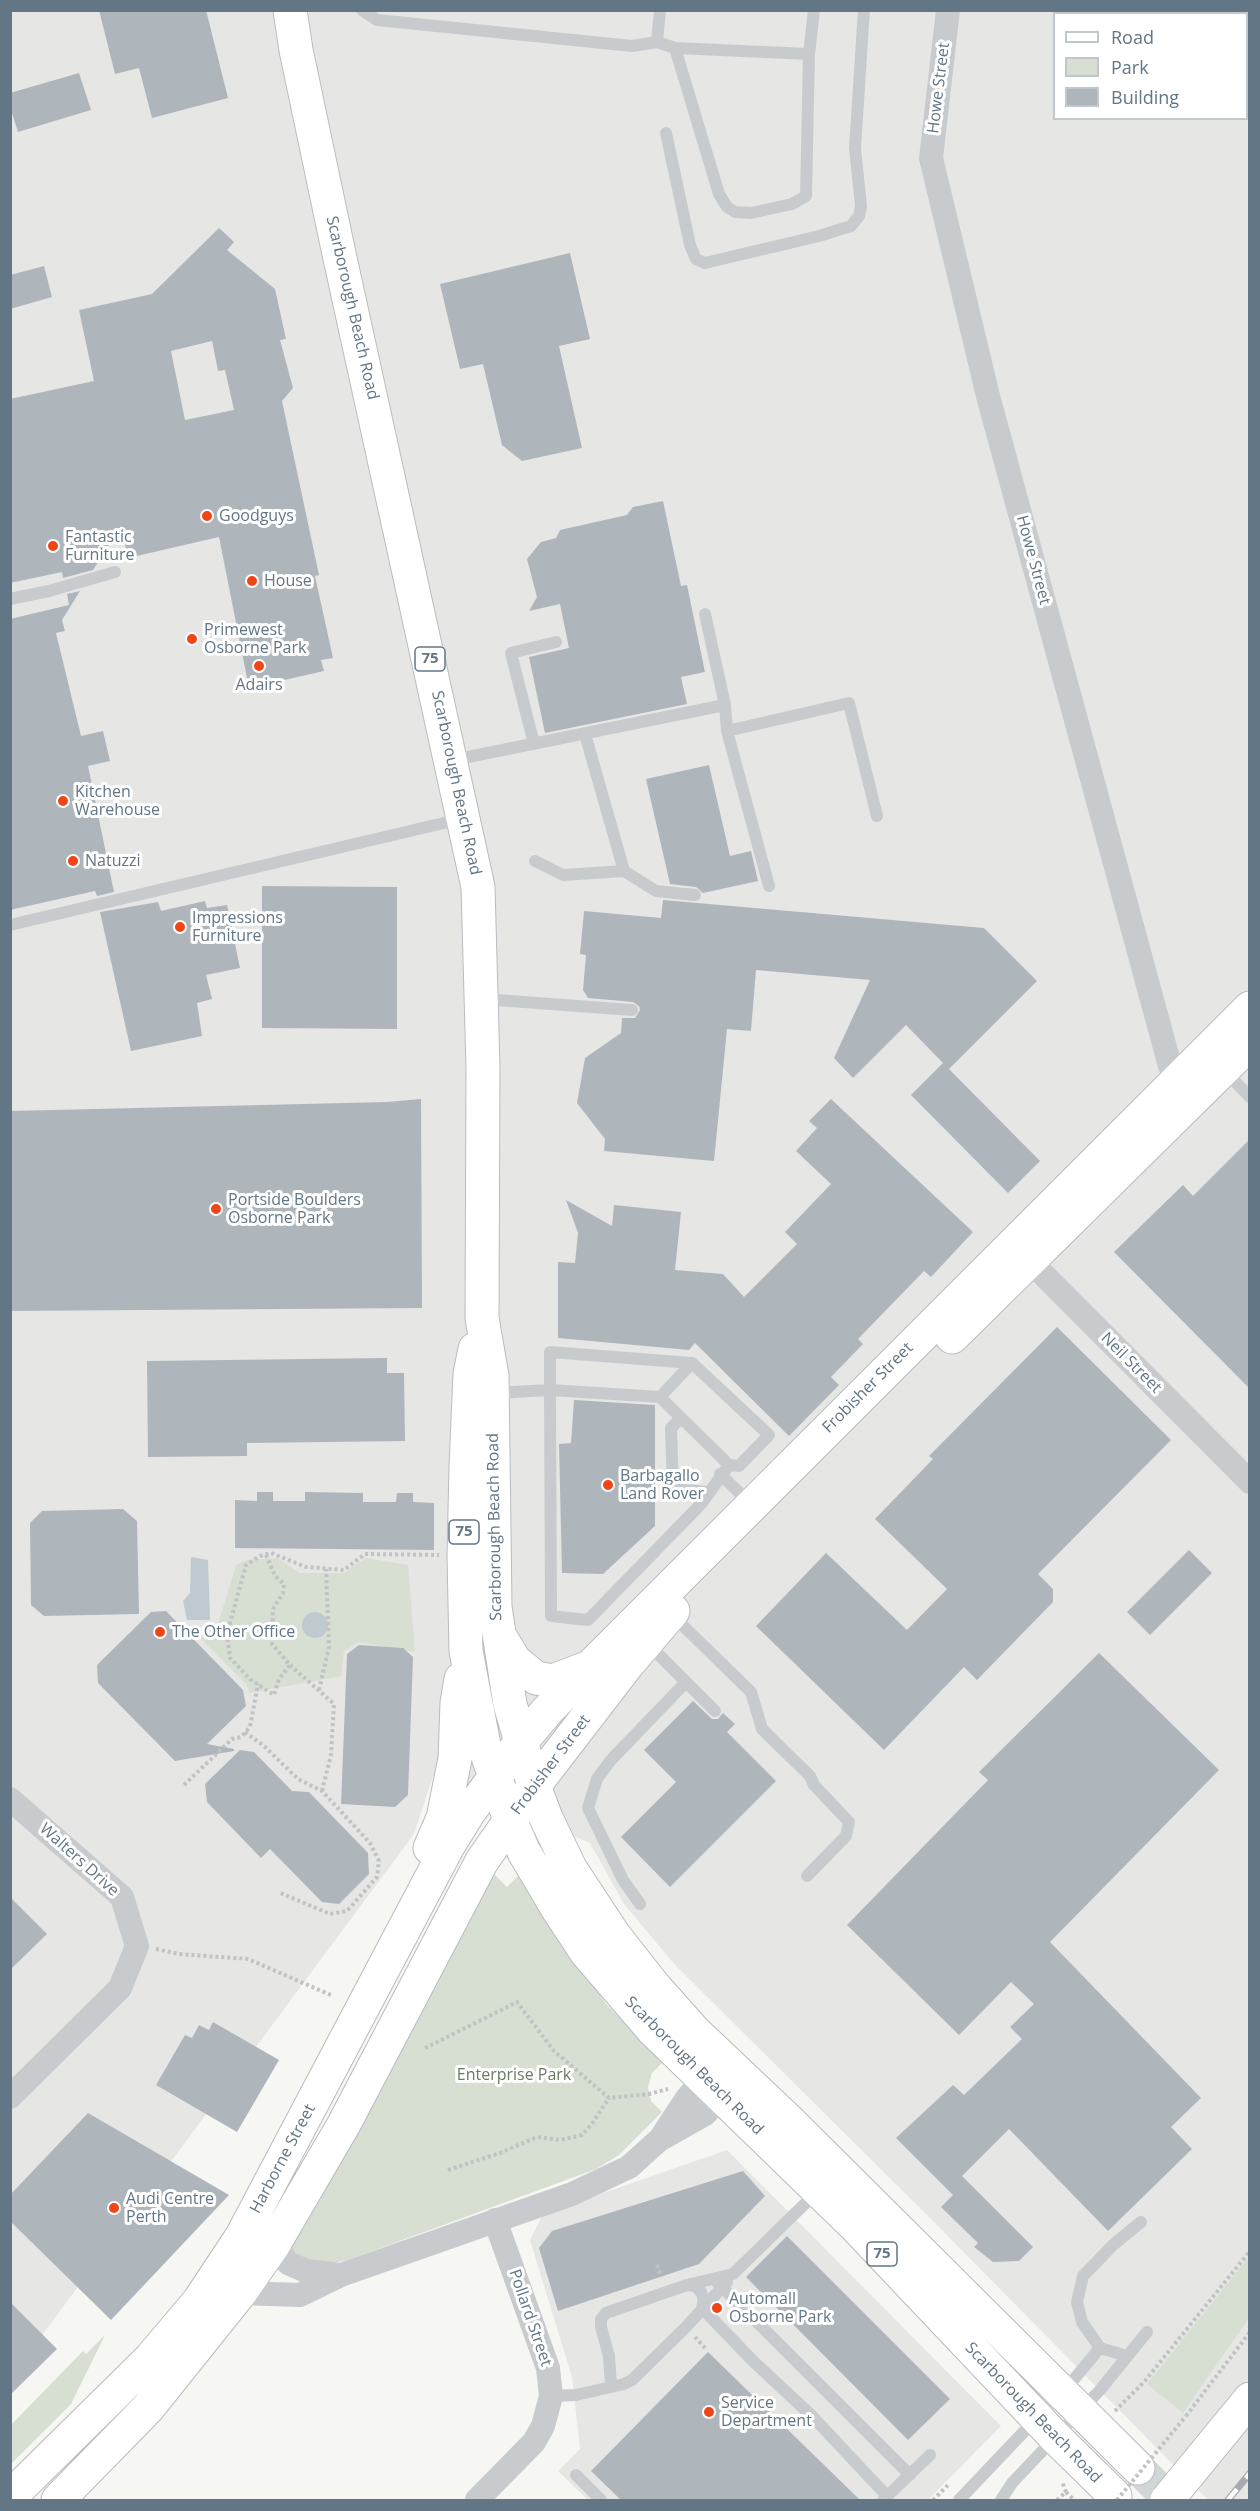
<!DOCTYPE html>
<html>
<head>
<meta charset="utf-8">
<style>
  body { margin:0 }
  #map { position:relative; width:1260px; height:2511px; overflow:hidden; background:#f6f6f2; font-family:"Open Sans",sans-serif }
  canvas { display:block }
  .frame { position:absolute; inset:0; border:12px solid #627685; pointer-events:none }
  .legend { position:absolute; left:1053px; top:12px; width:195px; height:108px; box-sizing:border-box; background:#fff; border:2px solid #c0c8ce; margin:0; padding:8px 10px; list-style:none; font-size:18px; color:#627685 }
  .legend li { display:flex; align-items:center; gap:12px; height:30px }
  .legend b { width:30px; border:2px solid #c0c8ce }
</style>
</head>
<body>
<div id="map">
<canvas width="1260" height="2511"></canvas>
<div class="frame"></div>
<ul class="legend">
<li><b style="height:8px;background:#fff"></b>Road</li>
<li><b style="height:16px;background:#d7ded2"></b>Park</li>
<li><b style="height:16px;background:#aeb6bb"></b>Building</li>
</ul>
</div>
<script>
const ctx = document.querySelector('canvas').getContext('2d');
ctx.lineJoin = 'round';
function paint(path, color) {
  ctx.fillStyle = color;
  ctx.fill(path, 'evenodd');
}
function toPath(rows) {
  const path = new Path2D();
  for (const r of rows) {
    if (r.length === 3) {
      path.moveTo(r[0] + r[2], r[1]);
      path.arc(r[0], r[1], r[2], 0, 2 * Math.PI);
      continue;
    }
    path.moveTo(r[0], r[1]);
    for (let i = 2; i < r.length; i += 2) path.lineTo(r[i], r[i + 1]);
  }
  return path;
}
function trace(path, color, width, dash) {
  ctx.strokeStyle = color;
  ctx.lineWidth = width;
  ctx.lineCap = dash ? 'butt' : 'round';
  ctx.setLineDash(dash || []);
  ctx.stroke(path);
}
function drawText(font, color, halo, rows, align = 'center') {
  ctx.font = font + ' "Open Sans",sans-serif';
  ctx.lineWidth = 6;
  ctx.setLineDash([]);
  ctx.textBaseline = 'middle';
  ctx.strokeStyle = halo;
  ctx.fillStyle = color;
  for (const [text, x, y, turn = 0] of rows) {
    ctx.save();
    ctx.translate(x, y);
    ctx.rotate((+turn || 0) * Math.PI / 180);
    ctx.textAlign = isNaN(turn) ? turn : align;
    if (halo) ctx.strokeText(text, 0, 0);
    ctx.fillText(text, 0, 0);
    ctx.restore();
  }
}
const built = toPath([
  [11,11,1249,11,1249,2500,1208,2500,930,2218,675,1965,624,1904,590,1843,433,1776,414,1834,11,2377],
  [1054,14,1246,14,1246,118,1054,118],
  [727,2150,1001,2426,928,2500,588,2500,558,2471,580,2449,572,2377,530,2240,543,2214]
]);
const green = toPath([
  [277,1558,300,1573,344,1573,366,1558,408,1565,415,1652,359,1642,344,1651,341,1676,250,1693,246,1684,195,1633,208,1634,219,1621,236,1565,247,1560],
  [493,1873,507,1887,518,1876,606,2004,663,2062,652,2073,648,2087,651,2101,662,2112,619,2155,596,2169,348,2260,328,2264,311,2264,291,2251,292,2240],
  [1249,2257,1249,2318,1183,2413,1147,2384],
  [105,2335,71,2404,11,2464,11,2425,83,2351,86,2354]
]);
const water = toPath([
  [191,1557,208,1560,210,1620,187,1620,183,1601,190,1593],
  [315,1625,13]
]);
const building = toPath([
  [99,10,206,10,228,98,152,118,139,68,115,74],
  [79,73,91,110,18,132,10,107,10,93],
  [219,228,234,242,227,250,275,289,286,339,280,340,293,388,282,401,319,575,315,576,333,658,321,660,324,671,249,688,219,537,128,558,121,526,93,570,63,578,62,572,10,583,10,399,94,381,79,310,152,294],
  [212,341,218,371,225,370,234,410,185,420,171,351],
  [570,253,590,339,559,346,582,448,522,461,502,445,483,364,460,369,440,284],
  [44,266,52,297,10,309,10,275],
  [663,501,681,586,687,585,705,672,681,677,687,704,545,733,529,657,569,648,560,604,529,611,537,597,527,559,541,542,556,538,560,530,627,515,633,507],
  [80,591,62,620,65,631,56,633,81,736,103,731,110,761,88,766,114,892,97,896,95,891,10,910,10,619,69,605,67,594],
  [709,765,730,856,751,851,758,881,703,893,696,887,670,884,646,779],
  [262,886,397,887,397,1029,262,1028],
  [663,900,984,928,1037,981,949,1069,1040,1161,1008,1193,911,1095,943,1063,906,1025,853,1078,834,1058,870,980,756,970,751,1031,727,1029,714,1161,604,1151,605,1139,577,1103,585,1058,621,1033,622,1018,635,1018,640,1010,639,1006,633,1002,588,998,583,990,586,955,580,954,584,911,661,918],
  [205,901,207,908,227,905,240,968,206,975,212,999,197,1003,202,1036,131,1051,100,912,158,902,161,911],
  [421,1099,422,1308,10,1311,10,1111,387,1102],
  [831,1099,973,1232,931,1277,924,1271,858,1339,863,1344,831,1377,839,1385,789,1436,695,1343,689,1350,558,1338,558,1262,575,1263,578,1233,566,1200,612,1226,614,1205,681,1212,675,1270,723,1274,744,1297,797,1244,785,1232,831,1184,796,1151,817,1128,809,1121],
  [1250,1139,1250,1389,1114,1252,1183,1185,1193,1196],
  [1057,1327,1171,1440,1038,1574,1053,1589,1053,1602,977,1680,964,1667,884,1750,756,1626,826,1553,907,1630,947,1589,875,1519,933,1459,929,1456],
  [387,1358,387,1373,404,1373,405,1441,247,1443,247,1456,148,1457,147,1361],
  [574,1400,655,1405,655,1526,603,1574,562,1573,559,1444,571,1443],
  [257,1492,273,1492,273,1501,305,1501,305,1492,363,1493,363,1502,396,1502,397,1493,413,1493,413,1502,434,1503,434,1550,235,1548,235,1500,257,1501],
  [123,1509,137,1521,139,1614,44,1616,31,1605,30,1523,42,1511],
  [1189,1550,1212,1573,1150,1635,1127,1612],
  [166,1611,243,1690,246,1706,207,1744,234,1749,234,1751,175,1761,98,1683,97,1665,151,1612],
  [359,1645,403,1648,413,1657,408,1795,395,1807,341,1804,347,1654],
  [1099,1653,1219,1770,1050,1942,1201,2098,1171,2127,1192,2149,1108,2231,1009,2129,962,2176,1033,2247,1019,2261,993,2262,974,2247,978,2243,941,2207,953,2195,896,2138,953,2085,964,2095,1022,2039,1010,2027,1034,2004,1011,1982,959,2035,847,1925,988,1780,979,1772],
  [693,1701,712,1719,718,1719,723,1713,735,1724,727,1732,776,1781,670,1887,621,1837,676,1782,644,1750],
  [240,1750,254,1752,292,1791,309,1792,368,1853,369,1874,339,1904,322,1902,270,1849,261,1858,207,1802,205,1784],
  [10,1897,47,1934,10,1970],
  [213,2022,279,2060,237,2132,156,2085,185,2035,192,2038,199,2025,209,2030],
  [88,2113,229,2195,111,2320,10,2221,10,2195],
  [743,2171,765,2196,699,2264,558,2311,539,2248,552,2231],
  [787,2236,950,2399,908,2440,746,2277],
  [10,2302,57,2349,10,2395],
  [708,2352,860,2500,621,2500,591,2471]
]);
const primaryTunnel = toPath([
  [1138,2468,1170,2500]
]);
const path = toPath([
  [266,1555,275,1576,284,1584,283,1593,273,1609,272,1644,290,1665,279,1679,274,1695,251,1680,230,1658,227,1634,246,1565,260,1556,271,1553,306,1567,344,1570,365,1554,439,1555],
  [290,1665,334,1704,331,1755,322,1791],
  [319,1690,329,1647,326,1569],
  [245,1732,264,1746,298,1779,322,1791,370,1843,379,1861,377,1877,347,1911,330,1914,278,1892],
  [184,1785,232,1739,241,1737,250,1727,258,1684],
  [156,1949,179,1954,248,1959,333,1996],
  [425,2048,517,2002,554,2051,609,2098,649,2094,668,2089],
  [448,2170,500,2153,537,2137,560,2140,582,2135,591,2125,609,2098],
  [657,2265,661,2277],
  [695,2337,705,2348],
  [1115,2411,1144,2382,1250,2251],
  [1186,2416,1250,2332],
  [1066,2492,1074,2500],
  [933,2500,949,2484],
  [1057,2500,1066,2492,1062,2481]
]);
const lane = toPath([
  [362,10,377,20,632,46,657,42,675,48,809,54,806,196,792,204,751,213,735,212,727,207,719,194,675,48],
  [657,42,660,10],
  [809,54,814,10],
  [666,133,690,245,696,259,705,263,819,236,851,226,859,216,861,206,855,148,864,10],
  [10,599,49,591,115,572],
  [705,614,725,705,727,731],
  [534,744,511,653,556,642],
  [453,760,725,705],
  [535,861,563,875,624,871,585,734],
  [624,871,656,891,695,895],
  [769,886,727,731,849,703,877,816],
  [10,925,461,819],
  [483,999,632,1010],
  [1224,1070,1250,1097],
  [550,1390,660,1397,729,1465,702,1503,588,1620,551,1616,550,1390],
  [495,1393,550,1390,550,1352,692,1363,769,1435,739,1466,729,1465],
  [660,1397,692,1363],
  [681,1418,671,1428,673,1489,708,1492],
  [720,1474,751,1504],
  [672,1615,751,1692,762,1729,810,1776,814,1785,849,1822,846,1836,807,1876],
  [686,1682,715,1711],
  [640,1904,623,1880,588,1808,597,1779,610,1761,686,1682,647,1643],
  [714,2279,910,2475],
  [688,2285,695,2286,701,2292,704,2299,702,2308,753,2361,812,2416,887,2496],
  [1127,2356,1100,2348,1082,2322,1077,2302,1083,2276,1113,2245,1141,2222],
  [611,2386,609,2356,601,2327,601,2319,606,2313,687,2285,733,2274,818,2191],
  [551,2396,576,2395,624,2384,632,2380,686,2327,727,2282],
  [576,2475,601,2500],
  [883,2500,930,2455],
  [959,2500,1075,2378,1100,2348],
  [1001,2500,1012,2483,1100,2390,1147,2332]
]);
const street = toPath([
  [948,10,931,158,988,396,1170,1066,1191,1090],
  [1018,1249,1250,1482],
  [10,1799,122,1897,137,1946,120,1988,10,2097],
  [662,2136,687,2098,714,2068],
  [274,2244,288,2263,306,2271,341,2275],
  [240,2293,300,2295,341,2275,572,2194,629,2167,659,2140,705,2114,731,2086],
  [477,2500,534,2442,543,2426,551,2396,548,2368,495,2220]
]);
const primary = toPath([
  [290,10,296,50,338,249,478,887,483,1067,482,1318,492,1376,495,1607,510,1704,534,1786,546,1818,570,1868,614,1935,654,1986,694,2031,788,2120,1138,2468],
  [952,1337,1250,1043],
  [475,1349,470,1374,466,1467,464,1556,466,1651,484,1745,510,1820,524,1852,559,1911,586,1952,653,2030,855,2226,1055,2437,1115,2496],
  [501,1638,515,1661,536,1678,553,1681,587,1668],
  [430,1848,443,1818,455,1759,457,1703,461,1679],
  [10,2497,150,2359,199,2301,242,2236,448,1846,469,1812,520,1743,547,1711,589,1668,1250,1008],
  [58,2500,148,2408,240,2293,274,2244,344,2124,482,1861,534,1786,627,1665,673,1611]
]);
const highway = toPath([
  [1213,2444,1250,2399]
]);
const rail = toPath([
  [1228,2500,1250,2473]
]);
const pathBridge = toPath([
  [1117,2500,1186,2416]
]);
const highwayBridge = toPath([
  [1167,2500,1213,2444]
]);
const markers = [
  [207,516,6,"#f14517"],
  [53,546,6,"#f14517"],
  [252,581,6,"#f14517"],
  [192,639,6,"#f14517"],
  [259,666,6,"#f14517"],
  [63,801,6,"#f14517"],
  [73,861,6,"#f14517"],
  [180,927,6,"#f14517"],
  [216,1209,6,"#f14517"],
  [608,1485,6,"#f14517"],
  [160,1632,6,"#f14517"],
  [114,2208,6,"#f14517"],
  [717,2308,6,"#f14517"],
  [709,2412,6,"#f14517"]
];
const shields = [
  [430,659,30],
  [464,1532,30],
  [882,2254,30]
];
const shieldNames = [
  ["75",430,659],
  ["75",464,1532],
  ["75",882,2254]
];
const streetNames = [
  ["Howe Street",939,88,-83],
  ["Scarborough Beach Road",352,308,77],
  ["Howe Street",1033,560,75],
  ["Scarborough Beach Road",456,783,78],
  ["Neil Street",1131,1363,45],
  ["Frobisher Street",868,1388,-45],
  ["Scarborough Beach Road",495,1527,-91],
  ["Frobisher Street",551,1765,-53],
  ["Walters Drive",79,1860,42],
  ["Scarborough Beach Road",694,2066,45],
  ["Harborne Street",283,2159,-62],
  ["Pollard Street",530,2318,71],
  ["Scarborough Beach Road",1033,2413,46]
];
const poiNames = [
  ["Goodguys",219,516],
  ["Fantastic",65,537],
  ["Furniture",65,555],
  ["House",264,581],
  ["Primewest",204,630],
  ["Osborne Park",204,648],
  ["Adairs",259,685,"center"],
  ["Kitchen",75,792],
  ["Warehouse",75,810],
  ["Natuzzi",85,861],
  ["Impressions",192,918],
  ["Furniture",192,936],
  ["Portside Boulders",228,1200],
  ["Osborne Park",228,1218],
  ["Barbagallo",620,1476],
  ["Land Rover",620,1494],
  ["The Other Office",172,1632],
  ["Audi Centre",126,2199],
  ["Perth",126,2217],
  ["Automall",729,2299],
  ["Osborne Park",729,2317],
  ["Service",721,2403],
  ["Department",721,2421]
];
const parkNames = [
  ["Enterprise Park",514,2075]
];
paint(built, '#e6e7e5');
paint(green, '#d7ded2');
paint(water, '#becacf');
paint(building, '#aeb6bb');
trace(primaryTunnel, '#d1d6d7', 33, [33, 16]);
trace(primary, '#b8bcc0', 35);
trace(highway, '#b7bbbe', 35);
trace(path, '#c0c2c4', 4, [3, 3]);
trace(lane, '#c8cbce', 12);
trace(street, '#c8cbce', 24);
trace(primary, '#fff', 33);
trace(highway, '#fff', 33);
trace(rail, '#a5abb1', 7);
trace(rail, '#fff', 4.5, [14]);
trace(highwayBridge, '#b7bbbe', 35, []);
trace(pathBridge, '#c0c2c4', 4, [3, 3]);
trace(highwayBridge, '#fff', 33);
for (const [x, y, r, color] of markers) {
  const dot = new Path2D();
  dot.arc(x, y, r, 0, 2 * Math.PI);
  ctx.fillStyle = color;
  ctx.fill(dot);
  trace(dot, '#fff', 2);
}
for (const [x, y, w] of shields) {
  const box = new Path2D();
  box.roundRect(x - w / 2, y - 12, w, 24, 4.5);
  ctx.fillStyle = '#fff';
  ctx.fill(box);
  trace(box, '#627685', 1.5);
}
drawText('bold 15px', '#627685', null, shieldNames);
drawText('16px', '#627685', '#fff', streetNames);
drawText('16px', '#627685', '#fff', poiNames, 'left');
drawText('16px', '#677c62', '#fff', parkNames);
</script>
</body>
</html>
